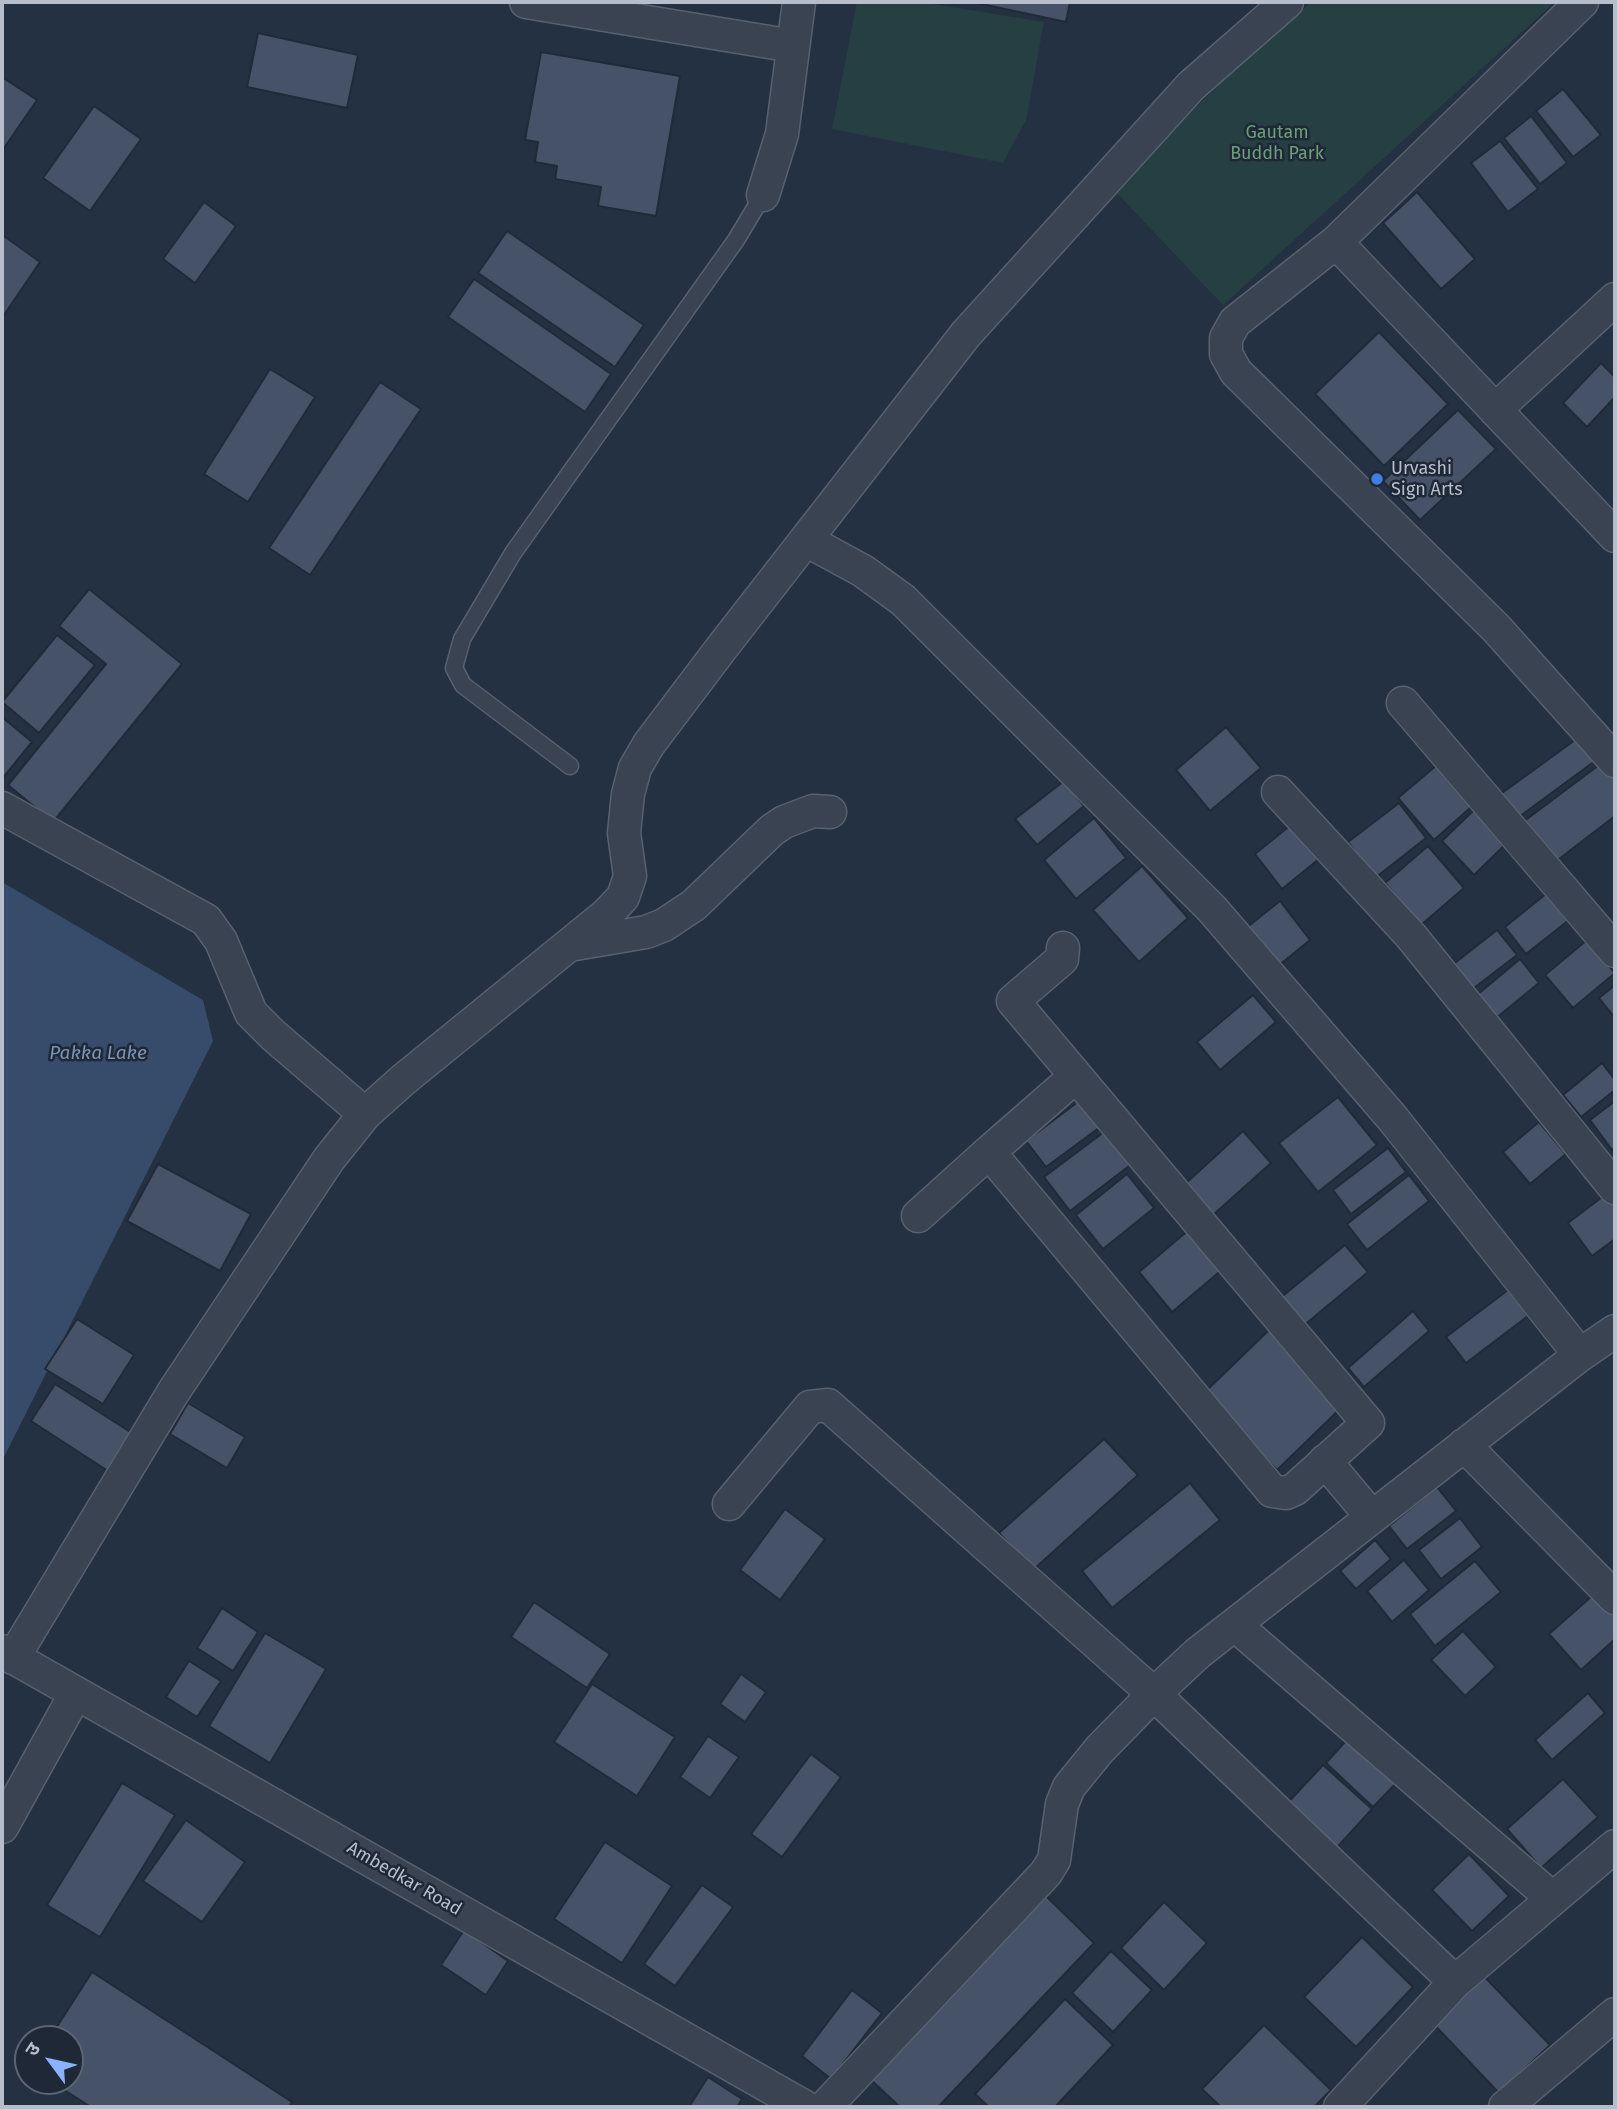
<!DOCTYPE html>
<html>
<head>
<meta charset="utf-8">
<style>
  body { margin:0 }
  #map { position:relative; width:1617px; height:2109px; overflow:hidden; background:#243142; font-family:"Fira Sans","Noto Sans Devanagari",sans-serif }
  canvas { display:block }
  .frame { position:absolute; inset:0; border:4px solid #b6becc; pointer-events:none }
  .north { position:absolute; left:14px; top:2025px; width:70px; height:70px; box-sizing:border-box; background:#1e2837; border:2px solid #5b6473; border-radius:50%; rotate:303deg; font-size:19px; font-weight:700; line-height:28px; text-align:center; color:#b6becc }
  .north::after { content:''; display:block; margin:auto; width:24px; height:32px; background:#89b3fe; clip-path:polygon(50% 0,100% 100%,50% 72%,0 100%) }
</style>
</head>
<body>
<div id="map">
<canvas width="1617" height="2109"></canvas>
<div class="frame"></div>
<div class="north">उ</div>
</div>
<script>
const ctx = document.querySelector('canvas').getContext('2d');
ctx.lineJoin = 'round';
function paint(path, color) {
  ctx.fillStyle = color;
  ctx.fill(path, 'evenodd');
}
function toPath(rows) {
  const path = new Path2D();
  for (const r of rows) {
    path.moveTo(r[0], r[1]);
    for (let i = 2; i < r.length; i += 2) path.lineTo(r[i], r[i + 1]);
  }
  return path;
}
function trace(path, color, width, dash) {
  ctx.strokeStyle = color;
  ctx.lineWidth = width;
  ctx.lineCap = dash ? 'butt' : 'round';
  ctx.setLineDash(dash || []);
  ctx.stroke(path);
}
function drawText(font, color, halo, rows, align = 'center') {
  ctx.font = font + ' "Fira Sans",sans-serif';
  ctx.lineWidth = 5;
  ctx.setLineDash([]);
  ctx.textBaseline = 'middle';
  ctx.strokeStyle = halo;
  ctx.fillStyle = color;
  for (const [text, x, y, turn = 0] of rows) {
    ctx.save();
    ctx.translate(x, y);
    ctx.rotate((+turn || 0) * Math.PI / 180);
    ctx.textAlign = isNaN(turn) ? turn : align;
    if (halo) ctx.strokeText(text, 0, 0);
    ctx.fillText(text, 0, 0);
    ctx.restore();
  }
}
const green = toPath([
  [857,2,920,2,1044,22,1026,120,1003,163,832,129],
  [1311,2,1555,2,1223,305,1111,187,1234,71]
]);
const water = toPath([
  [2,882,203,1000,213,1041,2,1461]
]);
const building = toPath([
  [972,2,1070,2,1066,22,972,2],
  [258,33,358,55,347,108,247,87,258,33],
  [541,52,680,76,656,216,598,206,601,187,555,179,557,166,535,162,538,142,525,140,541,52],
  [2,77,37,100,2,151,2,77],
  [1563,89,1601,135,1573,157,1536,111,1563,89],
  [94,106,141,139,90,211,43,178,94,106],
  [1531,116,1567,163,1540,184,1504,138,1531,116],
  [1500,141,1538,189,1508,212,1471,163,1500,141],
  [1417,192,1475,259,1441,289,1383,223,1417,192],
  [204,202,236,226,195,283,163,259,204,202],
  [507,231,644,325,615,367,478,273,507,231],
  [4,236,40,262,2,318,2,239,4,236],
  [474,279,611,374,585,412,448,317,474,279],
  [1379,332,1448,404,1384,466,1315,394,1379,332],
  [1601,363,1615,377,1615,397,1587,427,1563,403,1601,363],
  [270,369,315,397,248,502,204,474,270,369],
  [380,382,421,409,310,575,269,548,380,382],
  [1458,410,1496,449,1420,520,1383,481,1458,410],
  [89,589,182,664,53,822,8,785,106,664,59,626,89,589],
  [57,635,95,665,39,733,2,702,57,635],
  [2,717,32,742,2,779,2,717],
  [1226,727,1261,768,1210,811,1176,770,1226,727],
  [1582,735,1599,758,1508,825,1491,801,1582,735],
  [1444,759,1479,800,1434,840,1398,798,1444,759],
  [1607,759,1615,771,1615,816,1546,869,1515,828,1607,759],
  [1064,781,1084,806,1037,845,1015,819,1064,781],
  [1399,803,1426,838,1375,878,1348,842,1399,803],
  [1479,805,1512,838,1474,875,1442,841,1479,805],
  [1094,818,1126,858,1076,899,1044,860,1094,818],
  [1292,824,1319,859,1282,889,1255,854,1292,824],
  [1428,846,1464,888,1421,925,1385,883,1428,846],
  [1142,866,1188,918,1139,962,1093,910,1142,866],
  [1547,893,1569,920,1526,954,1505,927,1547,893],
  [1280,901,1310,940,1272,971,1241,932,1280,901],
  [1497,930,1517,955,1470,991,1451,966,1497,930],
  [1587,940,1615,973,1573,1008,1545,975,1587,940],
  [1520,959,1539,983,1490,1023,1471,1000,1520,959],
  [1615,985,1615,1018,1599,998,1615,985],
  [1253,995,1276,1022,1220,1070,1197,1042,1253,995],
  [1602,1063,1615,1080,1615,1090,1581,1117,1563,1095,1602,1063],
  [1087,1095,1107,1122,1046,1167,1026,1141,1087,1095],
  [1338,1097,1377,1145,1318,1192,1279,1143,1338,1097],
  [1615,1101,1615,1147,1612,1150,1590,1120,1615,1101],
  [1539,1122,1566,1154,1530,1184,1503,1152,1539,1122],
  [1108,1129,1133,1163,1070,1211,1044,1177,1108,1129],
  [1243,1131,1271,1163,1213,1215,1185,1184,1243,1131],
  [1388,1148,1406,1172,1351,1214,1333,1190,1388,1148],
  [158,1164,251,1214,220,1271,127,1221,158,1164],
  [1127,1174,1154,1208,1103,1249,1076,1215,1127,1174],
  [1409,1175,1429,1201,1367,1250,1347,1224,1409,1175],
  [1614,1188,1615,1239,1592,1256,1568,1223,1614,1188],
  [1197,1223,1230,1263,1172,1312,1139,1272,1197,1223],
  [1345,1245,1368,1272,1302,1327,1279,1299,1345,1245],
  [1508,1290,1528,1316,1466,1363,1446,1337,1508,1290],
  [1413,1311,1429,1331,1364,1387,1348,1368,1413,1311],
  [77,1319,134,1355,103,1404,45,1369,77,1319],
  [1269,1330,1343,1406,1277,1470,1203,1394,1269,1330],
  [55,1384,132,1433,108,1471,31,1421,55,1384],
  [188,1403,245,1437,227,1468,170,1434,188,1403],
  [1104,1439,1138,1475,1033,1570,999,1533,1104,1439],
  [1190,1483,1220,1520,1112,1608,1082,1571,1190,1483],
  [1437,1487,1456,1511,1407,1549,1389,1526,1437,1487],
  [785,1509,825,1539,780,1600,740,1570,785,1509],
  [1460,1518,1482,1547,1441,1579,1419,1550,1460,1518],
  [1375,1540,1391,1559,1356,1589,1340,1571,1375,1540],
  [1404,1560,1429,1590,1392,1622,1367,1591,1404,1560],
  [1475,1561,1501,1592,1435,1646,1410,1614,1475,1561],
  [1600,1589,1615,1606,1615,1639,1581,1670,1549,1634,1600,1589],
  [534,1602,610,1654,587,1688,511,1637,534,1602],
  [222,1608,258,1632,233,1671,197,1648,222,1608],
  [1463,1631,1496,1667,1465,1696,1431,1660,1463,1631],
  [265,1633,326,1669,270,1763,209,1726,265,1633],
  [189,1661,221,1681,197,1717,166,1697,189,1661],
  [741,1674,766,1692,745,1722,720,1704,741,1674],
  [592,1684,675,1737,637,1796,554,1742,592,1684],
  [1588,1693,1605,1713,1552,1760,1535,1740,1588,1693],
  [1352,1734,1401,1778,1373,1807,1326,1763,1352,1734],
  [708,1736,739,1757,710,1798,680,1777,708,1736],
  [811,1754,841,1777,782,1857,751,1834,811,1754],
  [1323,1765,1372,1809,1331,1854,1282,1809,1323,1765],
  [1563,1779,1598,1817,1541,1868,1507,1829,1563,1779],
  [122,1783,175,1815,100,1937,47,1905,122,1783],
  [186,1820,245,1862,202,1922,143,1881,186,1820],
  [605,1842,672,1886,622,1963,554,1919,605,1842],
  [1469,1854,1509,1896,1472,1931,1432,1890,1469,1854],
  [702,1885,733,1907,675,1986,644,1964,702,1885],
  [1046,1896,1094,1943,938,2107,900,2107,871,2080,1046,1896],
  [1164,1902,1207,1943,1164,1990,1121,1948,1164,1902],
  [464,1930,508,1961,486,1995,441,1965,464,1930],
  [1362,1937,1413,1987,1356,2047,1304,1997,1362,1937],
  [1111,1951,1152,1990,1113,2032,1072,1993,1111,1951],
  [1476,1968,1550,2045,1499,2093,1426,2016,1476,1968],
  [92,1972,292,2102,289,2107,91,2107,50,2081,70,2081,70,2039,49,2039,92,1972],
  [852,1990,882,2013,831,2079,802,2056,852,1990],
  [1065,1999,1113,2045,1055,2107,989,2107,975,2094,1065,1999],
  [1264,2025,1331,2090,1314,2107,1221,2107,1202,2089,1264,2025],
  [708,2077,742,2099,737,2107,689,2107,708,2077]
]);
const lane = toPath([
  [570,766,463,685,454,668,462,639,513,553,736,240,763,195]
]);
const street = toPath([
  [526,2,793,46],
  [1582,2,1336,242,1235,322,1226,338,1226,354,1236,372,1496,628,1615,761],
  [763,195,782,134,799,2],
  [1336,242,1615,536],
  [1495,410,1615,299],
  [806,540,863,571,903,600,1212,909,1394,1120,1580,1355],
  [1403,703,1615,951],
  [1278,792,1411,936,1615,1188],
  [2,808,206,920,221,941,251,1013,273,1035,365,1114],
  [569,945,646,932,664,925,694,905,772,830,784,822,813,811,830,812],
  [1063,948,1062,959,1013,1001,1368,1423,1295,1489,1286,1493,1272,1491,989,1152,1076,1076],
  [918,1216,989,1152],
  [1464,1445,1615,1598],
  [1325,1461,1372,1517],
  [729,1504,810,1407,828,1405,1154,1694,1455,1982],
  [1235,1625,1552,1898],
  [2,1651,805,2107],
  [13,1658,174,1391,329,1159,365,1114,403,1080,607,914,623,897,630,876,624,833,628,794,635,768,649,744,720,650,966,334,1191,86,1287,2],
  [2,1827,76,1693],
  [825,2107,1046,1873,1054,1860,1062,1804,1069,1787,1100,1749,1154,1694,1198,1653,1580,1355,1615,1331],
  [1340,2107,1455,1982,1615,1846],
  [1505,2107,1615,2014]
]);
const markers = [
  [1377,479,7,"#3f7fe0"]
];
const parkNames = [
  ["Gautam",1277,133],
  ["Buddh Park",1277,154]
];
const poiNames = [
  ["Urvashi",1391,469],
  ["Sign Arts",1391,490]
];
const streetNames = [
  ["Ambedkar Road",404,1879,30]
];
const waterNames = [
  ["Pakka Lake",98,1054]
];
paint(green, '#263f43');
paint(water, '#374b6a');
paint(building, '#465267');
trace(building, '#202a39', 2);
trace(lane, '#57616f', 19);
trace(street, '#57616f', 35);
trace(lane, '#394352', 16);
trace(street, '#394352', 32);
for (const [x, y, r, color] of markers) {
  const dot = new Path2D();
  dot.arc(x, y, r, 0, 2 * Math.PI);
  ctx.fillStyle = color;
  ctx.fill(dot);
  trace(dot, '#1e2837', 2.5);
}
drawText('18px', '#6c9e78', '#1e2837', parkNames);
drawText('18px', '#b6becc', '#1e2837', poiNames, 'left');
drawText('18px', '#b6becc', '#1e2837', streetNames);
drawText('italic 19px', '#7c93b5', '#1e2837', waterNames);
</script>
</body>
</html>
